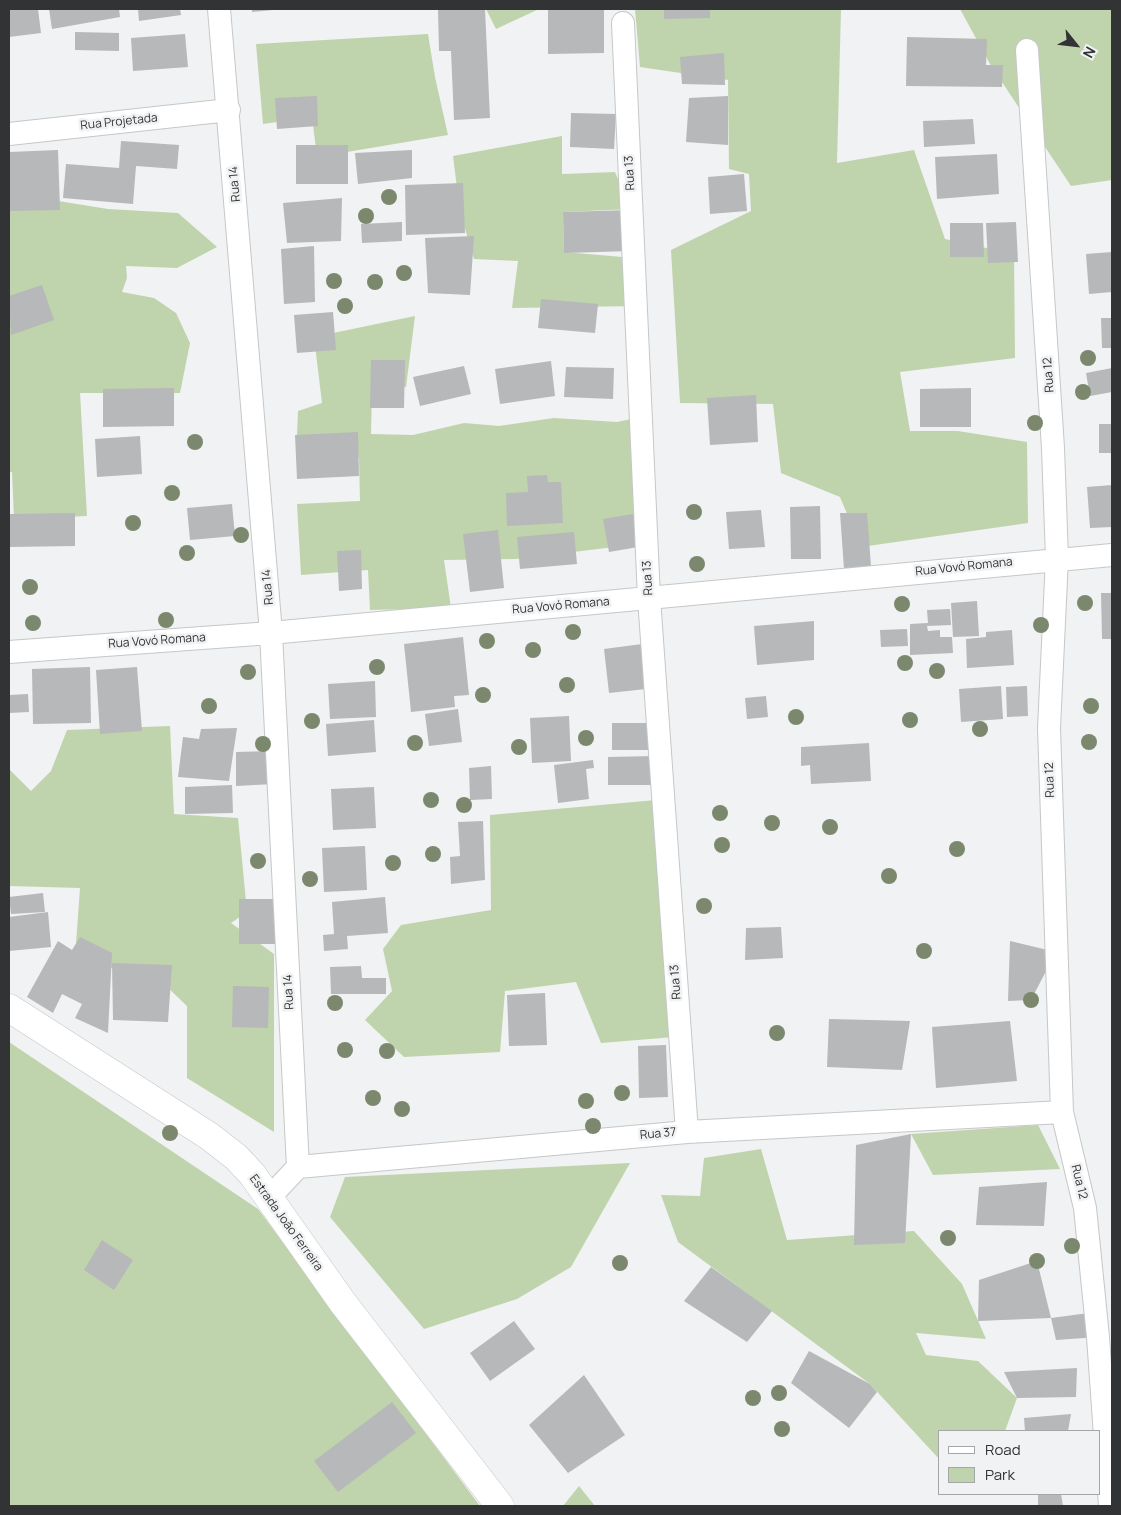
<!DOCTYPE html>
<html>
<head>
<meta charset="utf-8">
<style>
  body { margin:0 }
  #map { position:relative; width:1121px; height:1515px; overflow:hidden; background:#f0f2f3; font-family:Manrope,sans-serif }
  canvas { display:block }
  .frame { position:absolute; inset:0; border:10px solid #323334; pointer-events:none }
  .legend { position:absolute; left:938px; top:1430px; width:162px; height:65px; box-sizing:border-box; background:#f0f2f3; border:1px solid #a4a6a7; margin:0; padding:6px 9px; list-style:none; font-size:15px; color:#323334 }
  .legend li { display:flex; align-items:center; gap:10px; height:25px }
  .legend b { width:25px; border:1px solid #a4a6a7 }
  .north { position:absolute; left:1051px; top:20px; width:50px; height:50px; -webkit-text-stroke:4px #f0f2f3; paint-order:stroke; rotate:119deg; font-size:14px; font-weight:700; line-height:20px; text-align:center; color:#323334 }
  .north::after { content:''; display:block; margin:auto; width:18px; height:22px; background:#323334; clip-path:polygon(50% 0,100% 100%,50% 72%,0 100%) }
</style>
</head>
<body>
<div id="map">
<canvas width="1121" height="1515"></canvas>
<div class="frame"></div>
<ul class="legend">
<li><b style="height:6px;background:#fff"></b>Road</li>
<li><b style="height:14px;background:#bfd4ac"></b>Park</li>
</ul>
<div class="north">N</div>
</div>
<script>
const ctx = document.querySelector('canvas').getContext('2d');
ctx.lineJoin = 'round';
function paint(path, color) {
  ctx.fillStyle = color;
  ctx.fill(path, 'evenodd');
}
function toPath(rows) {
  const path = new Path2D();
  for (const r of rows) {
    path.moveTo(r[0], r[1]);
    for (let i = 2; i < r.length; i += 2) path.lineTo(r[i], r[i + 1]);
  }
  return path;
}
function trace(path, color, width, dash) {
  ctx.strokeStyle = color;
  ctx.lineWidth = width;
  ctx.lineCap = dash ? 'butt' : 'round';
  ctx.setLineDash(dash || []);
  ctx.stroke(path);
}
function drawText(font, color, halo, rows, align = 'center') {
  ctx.font = font + ' Manrope,sans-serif';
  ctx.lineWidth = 5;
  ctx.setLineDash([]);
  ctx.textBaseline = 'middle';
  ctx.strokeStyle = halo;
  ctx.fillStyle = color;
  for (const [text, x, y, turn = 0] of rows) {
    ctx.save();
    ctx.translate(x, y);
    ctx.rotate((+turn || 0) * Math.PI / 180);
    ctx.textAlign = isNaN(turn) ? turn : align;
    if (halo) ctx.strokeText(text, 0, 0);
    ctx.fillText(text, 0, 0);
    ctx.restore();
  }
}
const green = toPath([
  [486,9,539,9,496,29],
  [635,9,841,9,837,163,914,150,945,239,1014,254,1015,358,900,372,910,431,958,431,1027,442,1028,523,861,547,840,497,781,473,773,404,680,403,671,250,751,211,749,174,729,169,728,80,640,67],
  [960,9,1112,9,1112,180,1071,186,990,64],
  [428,34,435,77,448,135,317,157,312,117,263,124,256,44],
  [562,136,562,174,615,172,631,209,563,212,564,252,634,258,636,306,512,308,518,261,474,259,460,212,453,156],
  [27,196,108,209,178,213,217,247,177,268,126,266,127,278,122,292,154,298,176,313,190,343,180,393,80,393,87,516,14,519,12,472,9,472,9,199],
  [415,316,406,387,372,387,371,434,413,435,464,423,499,426,554,418,617,422,641,417,639,544,516,559,444,560,451,608,370,610,368,570,301,575,297,504,360,501,359,457,296,460,298,411,322,403,314,337],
  [170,726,174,814,238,818,247,912,231,923,274,954,274,1132,187,1078,187,1006,162,982,75,958,80,888,9,886,9,769,31,791,51,771,67,730],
  [656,800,674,1037,601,1043,576,982,505,991,500,1052,404,1057,365,1020,392,991,383,949,401,925,491,910,490,815],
  [9,1042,258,1209,480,1506,9,1506],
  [1038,1125,1060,1169,933,1175,911,1134],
  [761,1149,787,1240,914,1231,962,1284,986,1339,916,1333,926,1355,978,1361,1017,1398,1005,1431,940,1431,940,1460,870,1384,678,1242,661,1195,700,1196,704,1158],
  [630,1163,571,1267,517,1299,424,1329,330,1217,345,1177],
  [579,1486,595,1506,563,1506]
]);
const building = toPath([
  [9,9,38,9,41,33,9,37],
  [49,9,119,9,120,17,52,29],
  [138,9,180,9,181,15,139,21],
  [252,9,273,9,273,10,252,12],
  [438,9,485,9,490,118,454,120,451,51,439,51],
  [548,9,604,9,604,53,548,54],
  [664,9,710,9,710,18,664,19],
  [75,32,119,33,119,51,75,50],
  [185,34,188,67,133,71,131,38],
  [907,37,987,39,986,65,1003,65,1002,87,906,86],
  [724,53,725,85,682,84,680,57],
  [317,96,318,126,277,129,275,98],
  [728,96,728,145,686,142,689,98],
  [571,113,616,114,614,149,570,147],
  [973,119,975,144,924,147,923,121],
  [121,141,179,145,177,169,136,166,133,204,63,198,66,164,119,168],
  [296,145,348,145,348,184,296,184],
  [58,150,60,210,9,211,9,152],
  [412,150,412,178,358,184,355,153],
  [997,154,999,194,937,199,935,157],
  [744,174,747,211,710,214,708,177],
  [463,183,465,233,406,235,405,185],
  [342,198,341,241,287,243,283,203],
  [630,210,631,251,564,253,563,212],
  [402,222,402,241,362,243,361,224],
  [1016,222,1018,262,988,263,986,223],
  [950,223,983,223,984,257,950,257],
  [474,236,470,295,428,293,425,238],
  [314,246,315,302,284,304,281,249],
  [1112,252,1112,292,1089,294,1086,254],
  [42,285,54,320,11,335,9,296],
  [541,299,598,304,595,333,538,328],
  [333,312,336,350,297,353,294,315],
  [1101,318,1112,318,1112,348,1102,348],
  [371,360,405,360,404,408,370,408],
  [551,361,555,396,500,404,495,369],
  [464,366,471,394,420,406,413,377],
  [566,367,614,368,613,399,564,397],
  [1112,368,1112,392,1090,396,1086,373],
  [174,388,174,426,103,427,103,389],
  [971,388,971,427,920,427,920,389],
  [756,395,758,442,710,445,707,398],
  [1099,424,1112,424,1112,453,1099,453],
  [358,432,359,476,297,479,295,435],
  [140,436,142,474,97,477,95,439],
  [547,475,548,482,561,482,563,523,507,526,506,493,528,492,527,476],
  [1112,485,1112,527,1090,528,1087,487],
  [232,504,235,536,190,540,187,508],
  [820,506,821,559,791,559,790,507],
  [761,510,765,547,729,549,726,512],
  [75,513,75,546,9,547,9,514],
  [639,513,644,546,609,552,603,519],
  [840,513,867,513,871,566,844,569],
  [498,530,504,588,470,592,463,534],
  [574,532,577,564,520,569,517,537],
  [361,550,362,589,339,591,337,551],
  [1101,593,1112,593,1112,639,1102,639],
  [977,601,979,636,953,637,951,603],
  [950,609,951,625,927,626,928,631,940,630,940,637,952,637,953,653,910,655,910,624,928,623,927,610],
  [814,621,814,660,757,665,754,626],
  [907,629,908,646,881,647,880,630],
  [1012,630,1014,665,967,668,966,639,986,637,986,632],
  [463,637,469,695,454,696,455,707,411,712,404,644],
  [642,644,646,689,609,693,604,649],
  [90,667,91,723,33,724,32,669],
  [137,667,142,731,100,734,96,670],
  [375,681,376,717,330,719,328,684],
  [1001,686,1003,719,961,722,959,689],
  [1027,686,1028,716,1007,717,1006,687],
  [28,694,29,712,9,713,9,695],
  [766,696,768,717,747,719,745,698],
  [458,709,462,742,429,746,425,714],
  [569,716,571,761,532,763,530,718],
  [374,720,376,752,328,756,326,724],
  [612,723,655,723,655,750,612,750],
  [237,728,229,781,178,777,183,737,199,739,201,729],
  [869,743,871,781,811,784,810,765,801,766,801,747],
  [273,751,274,784,236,786,236,752],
  [654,756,654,785,608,785,608,757],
  [593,760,594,768,586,769,589,799,558,803,554,765],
  [491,766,492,799,470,800,469,768],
  [232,785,233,813,185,814,185,787],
  [374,787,376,828,333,830,331,789],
  [483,821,485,880,451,884,450,857,460,856,458,822],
  [365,846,367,890,324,892,322,848],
  [43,893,45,912,11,914,9,897],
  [385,897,388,933,347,936,348,949,324,951,323,935,334,934,332,902],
  [239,899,275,899,275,944,239,944],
  [48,912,51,947,9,951,9,917],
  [781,927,783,958,745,960,746,928],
  [80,937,112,953,108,1033,75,1018,82,1004,62,994,53,1013,27,997,58,941,72,950],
  [1010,941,1056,952,1031,1000,1008,1001],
  [112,963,172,965,168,1022,113,1020],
  [361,966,362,978,386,978,386,994,331,994,330,967],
  [233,986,269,987,268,1028,232,1027],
  [545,993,547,1045,509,1046,507,995],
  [829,1019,910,1021,902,1070,827,1067],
  [1010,1021,1017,1081,936,1088,932,1027],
  [666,1045,668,1097,639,1098,638,1046],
  [911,1134,905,1243,854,1245,856,1145],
  [1047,1182,1044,1226,976,1225,979,1187],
  [102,1240,133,1260,114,1290,84,1270],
  [1037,1261,1051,1318,978,1321,979,1280],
  [711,1267,772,1311,747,1342,684,1301],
  [1096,1312,1098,1337,1056,1340,1051,1318],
  [514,1321,535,1349,490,1381,470,1353],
  [809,1351,870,1384,877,1392,849,1428,791,1383],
  [1077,1368,1076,1397,1017,1398,1004,1372],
  [584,1375,625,1435,568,1473,529,1425],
  [392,1402,416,1433,338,1492,314,1461],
  [1071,1414,1068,1431,1025,1431,1024,1418],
  [1038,1494,1061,1494,1063,1506,1038,1506]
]);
const minor = toPath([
  [219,9,271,633,298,1167],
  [623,23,649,598,687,1132],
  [1027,50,1053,448,1057,558,1049,728,1062,1112,1085,1208,1098,1337,1110,1506],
  [9,134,229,110],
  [9,652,271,633,1112,555],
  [269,1198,298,1167,687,1132,1062,1112]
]);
const tertiary = toPath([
  [9,1008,209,1136,236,1157,252,1174,343,1303,500,1506]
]);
const trees = [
  [389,197],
  [366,216],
  [404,273],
  [334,281],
  [375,282],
  [345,306],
  [1088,358],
  [1083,392],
  [1035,423],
  [195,442],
  [172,493],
  [694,512],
  [133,523],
  [241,535],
  [187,553],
  [697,564],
  [30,587],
  [1085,603],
  [902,604],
  [166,620],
  [33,623],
  [1041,625],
  [573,632],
  [487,641],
  [533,650],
  [905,663],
  [377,667],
  [937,671],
  [248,672],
  [567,685],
  [483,695],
  [209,706],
  [1091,706],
  [796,717],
  [910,720],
  [312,721],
  [980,729],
  [586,738],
  [1089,742],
  [415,743],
  [263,744],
  [519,747],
  [431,800],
  [464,805],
  [720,813],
  [772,823],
  [830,827],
  [722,845],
  [957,849],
  [433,854],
  [258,861],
  [393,863],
  [889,876],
  [310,879],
  [704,906],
  [924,951],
  [1031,1000],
  [335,1003],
  [777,1033],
  [345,1050],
  [387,1051],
  [622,1093],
  [373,1098],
  [586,1101],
  [402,1109],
  [593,1126],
  [170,1133],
  [948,1238],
  [1072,1246],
  [1037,1261],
  [620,1263],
  [779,1393],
  [753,1398],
  [782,1429]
];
const streetNames = [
  ["Rua Projetada",119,122,-6],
  ["Rua 13",630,173,-93],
  ["Rua 14",235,184,-95],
  ["Rua 12",1049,375,-94],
  ["Rua Vovó Romana",964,567,-6],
  ["Rua 13",648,578,-93],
  ["Rua 14",268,587,-95],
  ["Rua Vovó Romana",561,606,-5],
  ["Rua Vovó Romana",157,641,-4],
  ["Rua 12",1050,780,-92],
  ["Rua 13",676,982,-94],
  ["Rua 14",289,992,-93],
  ["Rua 37",658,1134,-5],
  ["Rua 12",1079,1182,76],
  ["Estrada João Ferreira",286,1223,54]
];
paint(green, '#bfd4ac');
paint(building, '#b6b8b9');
trace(minor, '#c5c7c8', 24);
trace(tertiary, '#c5c7c8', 29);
trace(minor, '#fff', 22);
trace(tertiary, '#fff', 28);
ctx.fillStyle = '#7c886e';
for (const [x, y] of trees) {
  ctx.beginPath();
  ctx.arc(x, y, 8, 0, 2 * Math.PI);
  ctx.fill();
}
drawText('12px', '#323334', '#f0f2f3', streetNames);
</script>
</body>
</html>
